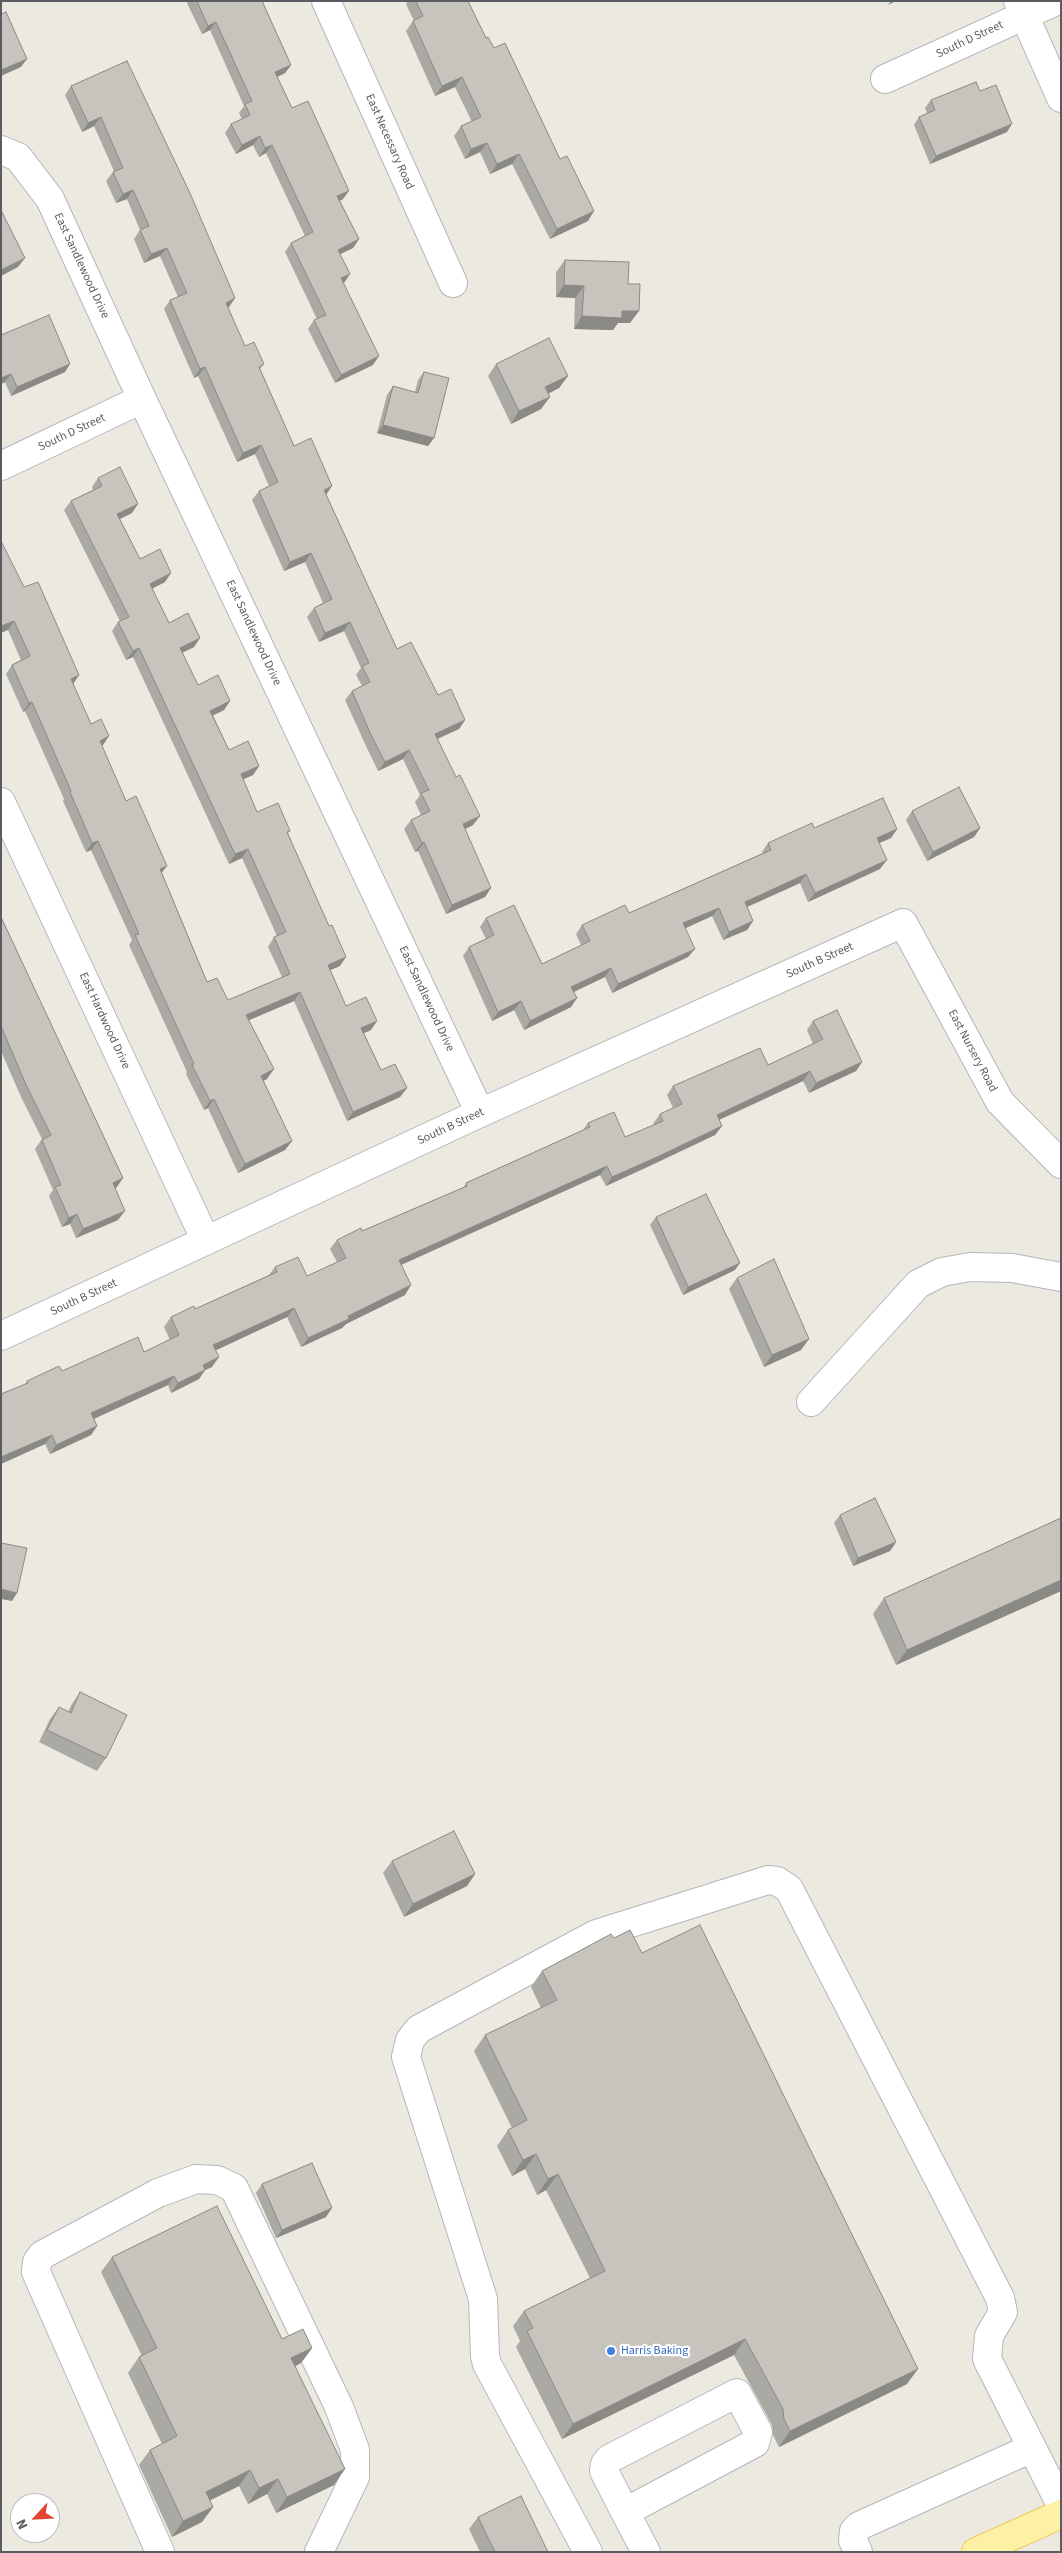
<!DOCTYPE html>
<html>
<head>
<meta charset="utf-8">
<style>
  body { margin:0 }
  #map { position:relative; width:1062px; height:2553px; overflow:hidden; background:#ebe9e0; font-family:"Source Sans 3",sans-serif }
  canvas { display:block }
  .frame { position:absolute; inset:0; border:2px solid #595c61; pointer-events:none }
  .north { position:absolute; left:10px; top:2493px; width:50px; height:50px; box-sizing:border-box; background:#fff; border:1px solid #bdbec0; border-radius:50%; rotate:245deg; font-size:14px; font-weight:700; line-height:20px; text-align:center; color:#595c61 }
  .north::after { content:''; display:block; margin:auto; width:18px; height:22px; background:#e2442f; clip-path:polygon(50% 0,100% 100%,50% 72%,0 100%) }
</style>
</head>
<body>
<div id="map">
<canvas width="1062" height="2553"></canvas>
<div class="frame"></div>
<div class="north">N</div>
</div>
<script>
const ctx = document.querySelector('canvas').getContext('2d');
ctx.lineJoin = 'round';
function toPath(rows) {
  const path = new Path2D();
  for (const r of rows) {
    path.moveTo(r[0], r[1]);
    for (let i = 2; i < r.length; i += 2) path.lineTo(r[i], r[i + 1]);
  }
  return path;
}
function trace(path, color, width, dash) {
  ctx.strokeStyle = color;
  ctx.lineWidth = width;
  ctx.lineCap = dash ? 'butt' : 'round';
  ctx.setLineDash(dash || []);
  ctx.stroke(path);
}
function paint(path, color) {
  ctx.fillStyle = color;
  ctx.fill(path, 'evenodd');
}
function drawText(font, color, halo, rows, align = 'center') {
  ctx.font = font + ' "Source Sans 3",sans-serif';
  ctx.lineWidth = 4.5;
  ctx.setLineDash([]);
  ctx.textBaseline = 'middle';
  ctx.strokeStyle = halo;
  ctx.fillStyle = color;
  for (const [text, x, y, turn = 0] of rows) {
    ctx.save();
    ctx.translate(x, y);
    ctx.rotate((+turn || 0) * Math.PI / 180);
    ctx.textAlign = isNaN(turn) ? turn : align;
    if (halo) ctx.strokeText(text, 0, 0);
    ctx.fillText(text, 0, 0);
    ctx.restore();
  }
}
const minor = toPath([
  [326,1,453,283],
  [1018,1,1061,98],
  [885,79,1056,1],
  [1,150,18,157,50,199,142,399,480,1113],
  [1,466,142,399],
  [1,802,206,1241],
  [1,1336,480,1113,903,923,1000,1102,1061,1164],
  [811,1402,918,1284,942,1272,970,1267,1012,1268,1061,1277],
  [625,2512,755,2443,758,2432,737,2393,609,2459,605,2464,604,2471,625,2512,646,2552],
  [160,2552,36,2272,37,2262,42,2255,158,2193,196,2179,217,2180,234,2188,339,2407,355,2450,355,2477,319,2552],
  [588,2552,487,2364,485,2356,483,2299,406,2057,410,2040,419,2029,596,1934,768,1880,777,1881,789,1889,1000,2298,1003,2312,989,2336,987,2359,1061,2505],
  [858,2552,853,2540,854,2531,859,2526,1032,2448]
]);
const major = toPath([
  [976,2552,1061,2514]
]);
const wall = toPath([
  [186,1,262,1,291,65,285,73,277,77,292,108,343,199,340,201,359,239,353,248,340,254,343,283,373,365,335,383,308,329,314,320,317,319,285,252,291,243,305,236,266,153,259,157,253,145,236,154,225,133,231,124,242,119,239,113,244,106,210,30,202,34],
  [408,1,468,1,486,38,494,48,588,221,550,239,512,164,490,174,480,152,465,159,454,136,461,126,472,122,455,87,435,96,406,31,413,21,414,21,406,4],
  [127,61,235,298,228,308,245,346,264,364,260,369,294,446,326,495,397,649,438,695,465,720,459,729,438,739,473,825,465,829,485,897,446,914,418,851,415,852,404,829,411,820,421,815,415,802,420,795,403,759,378,771,366,746,345,700,352,691,362,686,356,675,361,668,344,631,319,642,307,617,314,608,323,603,305,562,284,571,252,500,259,491,269,486,255,454,237,462,198,376,194,378,164,309,170,300,178,297,160,256,144,263,134,239,140,230,127,199,116,203,106,181,113,172,114,171,94,126,82,132,65,95,71,86],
  [931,100,1007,132,930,164,914,125,919,117,927,113,925,108],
  [565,260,628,284,630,323,618,323,613,330,574,329,575,298,556,297,556,272],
  [1,335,65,372,11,396,5,382,1,384],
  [496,364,568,376,559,388,548,394,541,409,511,424,488,376],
  [424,372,434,438,428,446,377,433,387,395,393,386,415,392,418,380],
  [98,478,132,513,120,519,140,559,165,582,152,588,169,623,194,647,182,652,198,685,230,701,224,710,213,715,229,750,259,766,253,775,243,779,257,812,290,831,288,833,340,966,330,970,346,1006,371,1030,364,1033,381,1070,407,1088,400,1097,347,1121,294,1001,249,1020,267,1079,263,1081,292,1141,285,1150,238,1173,208,1108,204,1110,186,1074,187,1072,129,945,132,940,91,850,86,852,63,801,64,799,25,711,23,712,6,674,12,665,21,660,8,630,24,587,79,675,73,684,91,724,109,736,102,746,126,801,162,873,207,982,228,1000,282,977,268,947,274,937,277,936,242,858,229,864,133,657,126,660,112,631,118,622,120,621,64,510,71,501,93,490,92,487],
  [912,811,980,828,974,837,927,861,906,820],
  [814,828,897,829,891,838,879,843,880,869,808,902,800,883,747,907,753,921,747,930,723,940,712,916,686,928,688,957,612,993,605,977,574,992,577,998,571,1007,524,1030,514,1010,492,1021,463,956,469,947,486,939,480,927,486,918,542,964,581,945,576,934,582,925,629,913,763,853,762,852,768,843],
  [1,917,123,1178,116,1188,115,1188,118,1220,76,1238,70,1224,62,1227,49,1196,53,1190,35,1149,42,1139,21,1097,1,1051],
  [813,1021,862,1062,856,1071,809,1093,803,1081,719,1120,722,1126,715,1135,648,1167,606,1186,600,1175,401,1265,405,1295,346,1324,342,1328,301,1347,287,1317,215,1350,212,1367,205,1370,199,1379,171,1393,168,1385,94,1418,97,1426,91,1435,50,1454,45,1444,1,1464,1,1394,25,1384,27,1381,62,1371,144,1352,170,1340,164,1327,171,1317,195,1309,269,1275,275,1267,307,1276,337,1262,330,1249,337,1240,362,1231,464,1187,466,1183,583,1130,588,1123,625,1137,654,1125,653,1124,660,1114,673,1108,667,1095,673,1086,768,1065,813,1044,807,1030],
  [656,1217,735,1270,683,1295,650,1225],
  [737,1278,801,1350,764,1367,729,1289],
  [840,1515,896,1542,890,1551,853,1566,834,1523],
  [1061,1518,1061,1591,896,1665,873,1614,884,1598],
  [80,1692,106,1758,97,1771,39,1742,50,1719,59,1707,68,1712,72,1704],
  [392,1861,475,1874,467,1886,404,1917,383,1873],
  [614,1938,642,1953,907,2384,779,2447,773,2435,772,2425,734,2355,562,2439,516,2347,520,2341,513,2326,524,2311,590,2278,546,2190,537,2195,525,2169,512,2176,497,2146,508,2130,512,2128,474,2051,485,2035,541,2008,531,1987,542,1971],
  [262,2184,326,2217,276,2238,256,2193],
  [112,2257,282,2339,312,2348,301,2363,295,2366,334,2485,276,2513,267,2494,248,2504,239,2486,210,2500,213,2507,202,2522,172,2537,139,2465,150,2450,162,2444,128,2373,139,2357,142,2356,101,2272],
  [478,2517,548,2552,480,2552,469,2529]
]);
const shadedWall = toPath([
  [891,1,896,1,888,5],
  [216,22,210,30,202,34,208,26],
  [27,59,21,67,1,76,1,70],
  [291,65,285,73,269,81,275,72],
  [462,77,455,87,435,96,442,86],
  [101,117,94,126,82,132,88,123],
  [1012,124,1007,132,930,164,936,156],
  [260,136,253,145,236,154,242,145],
  [487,143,480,152,465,159,471,149],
  [272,145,266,153,259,157,265,148],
  [519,154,512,164,490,174,497,164],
  [133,190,127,199,116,203,123,194],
  [349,191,343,199,331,205,337,196],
  [594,211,588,221,550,239,557,229],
  [359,239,353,248,332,258,338,250],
  [167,248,160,256,144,263,151,254],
  [25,258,18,267,1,276,1,270],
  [350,274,344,283,335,287,341,278],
  [564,285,584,286,575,298,556,297],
  [235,298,229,307,219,312,226,303],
  [622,311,639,311,630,323,618,323,613,330,574,329,582,316],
  [379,356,373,365,335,383,341,375],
  [70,364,65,372,11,396,17,387],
  [205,367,198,376,194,378,200,369],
  [11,374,5,382,1,384,1,378],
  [568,376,559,388,537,399,545,387],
  [550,397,541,409,511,424,519,411],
  [383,425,434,438,428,446,377,433],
  [261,445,255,454,237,462,243,453],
  [332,486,326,495,324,490],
  [138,504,132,513,111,523,117,514],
  [311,553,305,562,284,571,290,562],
  [171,573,165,582,144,593,150,584],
  [14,621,8,630,1,633,1,626],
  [350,622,344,631,319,642,325,633],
  [200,638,194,647,174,657,180,648],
  [139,648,133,657,126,660,133,651],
  [79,675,73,684,71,679],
  [230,701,224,710,204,720,210,711],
  [32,702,25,711,23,712,29,703],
  [465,720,459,729,429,742,435,734],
  [109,736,103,745,93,750,100,741],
  [409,750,403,759,378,771,385,762],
  [259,766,253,775,235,783,241,774],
  [480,816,473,825,457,833,463,824],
  [980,828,974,837,927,861,933,852],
  [897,829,891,838,870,847,877,838],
  [98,841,91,850,86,852,92,843],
  [424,842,418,851,415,852,422,843],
  [248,849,242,858,229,864,235,854],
  [887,860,880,869,808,902,815,893],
  [167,866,160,875,160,869],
  [806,874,800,883,738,911,745,902],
  [491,888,485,897,446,914,452,905],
  [719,908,712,916,677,932,683,923],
  [753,921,747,930,723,940,729,932],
  [695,949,688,957,612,993,618,984],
  [346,957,340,966,321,974,328,965],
  [611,968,605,977,565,996,571,987],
  [300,992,294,1001,240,1024,246,1015],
  [577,998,571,1007,524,1030,530,1021],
  [521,1001,514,1010,492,1021,498,1012],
  [377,1021,371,1030,355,1037,361,1028],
  [862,1062,856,1071,809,1093,816,1083],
  [274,1069,267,1079,255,1085,261,1076],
  [810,1071,803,1081,710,1124,717,1115],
  [407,1088,400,1097,347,1121,353,1112],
  [214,1099,208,1108,204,1110,210,1101],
  [722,1126,715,1135,606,1186,612,1177],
  [292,1141,285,1150,238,1173,245,1164],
  [607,1166,600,1175,392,1269,399,1260],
  [123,1178,116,1188,106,1192,113,1183],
  [125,1211,118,1220,76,1238,83,1229],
  [77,1214,70,1224,62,1227,69,1218],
  [740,1263,735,1270,683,1295,688,1287],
  [411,1285,405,1295,346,1324,342,1328,301,1347,308,1338,348,1316],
  [294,1308,287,1317,206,1355,213,1345],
  [809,1339,801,1350,764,1367,772,1355],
  [219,1357,212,1367,205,1370,199,1379,171,1393,178,1383,203,1365],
  [174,1376,168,1385,85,1423,91,1413],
  [97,1426,91,1435,50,1454,56,1445],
  [52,1435,45,1444,1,1464,1,1457],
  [896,1542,890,1551,853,1566,858,1558],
  [1061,1580,1061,1591,896,1665,907,1650],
  [1,1589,17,1593,12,1601,1,1599],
  [475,1874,467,1886,404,1917,413,1904],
  [536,2154,525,2169,512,2176,523,2160],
  [558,2174,546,2190,537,2195,548,2179],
  [332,2208,326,2217,276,2238,282,2230],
  [745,2339,734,2355,562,2439,573,2424],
  [312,2348,301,2363,280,2374,291,2358],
  [918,2369,907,2384,779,2447,790,2431],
  [345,2469,334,2485,276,2513,287,2497],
  [250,2470,239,2486,195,2508,206,2492],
  [278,2479,267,2494,248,2504,259,2488],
  [213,2507,202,2522,172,2537,183,2521]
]);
const building = toPath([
  [197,1,262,1,291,65,275,72,292,108,308,101,349,191,337,196,359,239,338,250,350,274,341,278,379,356,341,375,314,320,326,315,291,243,313,232,272,145,265,148,260,136,242,145,231,124,250,115,245,104,252,101,216,22,208,26,197,1],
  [416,1,468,1,486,38,488,37,494,48,505,43,560,159,567,156,594,211,557,229,519,154,497,164,487,143,471,149,461,126,481,117,462,77,442,86,413,21,423,16,416,1],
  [6,12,27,59,1,70,1,14,6,12],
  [127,61,189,191,235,298,226,303,245,346,254,342,264,364,259,367,294,446,311,438,332,486,324,490,397,649,411,642,438,695,451,689,465,720,435,734,456,777,460,775,480,816,463,824,491,888,452,905,424,842,422,843,411,820,430,811,421,793,429,790,409,750,385,762,372,737,352,691,370,682,362,666,369,663,350,622,325,633,314,608,332,599,311,553,290,562,259,491,278,482,261,445,243,453,205,367,200,369,170,300,187,293,167,248,151,254,140,230,149,226,133,190,123,194,113,172,123,168,101,117,88,123,71,86,127,61],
  [976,82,980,91,996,85,1012,124,936,156,919,117,935,110,931,100,976,82],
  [1,210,25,258,1,270,1,210],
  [565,260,629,262,628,284,640,284,639,311,622,311,622,318,582,316,584,286,564,285,565,260],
  [49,315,70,364,17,387,11,374,1,378,1,335,49,315],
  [549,338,568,376,545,387,550,397,519,411,496,364,549,338],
  [424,372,449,378,434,438,383,425,393,386,418,393,424,372],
  [120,467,138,504,117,514,140,559,160,549,171,573,150,584,169,623,188,613,200,638,180,648,198,685,218,675,230,701,210,711,229,750,248,741,259,766,241,774,257,812,278,803,290,831,287,832,329,926,332,925,346,957,328,965,346,1006,366,997,377,1021,361,1028,381,1070,395,1064,407,1088,353,1112,300,992,246,1015,274,1069,261,1076,292,1141,245,1164,214,1099,210,1101,192,1065,194,1064,135,935,139,934,98,841,92,843,70,792,71,791,32,702,29,703,12,665,30,656,14,621,1,626,1,541,24,587,38,582,79,675,71,679,91,724,101,719,109,736,100,741,126,801,136,796,167,866,160,869,207,982,217,978,228,1000,290,974,274,937,286,932,248,849,235,854,139,648,133,651,118,622,129,617,71,501,102,486,98,478,120,467],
  [959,787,980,828,933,852,912,811,959,787],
  [883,798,897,829,877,838,887,860,815,893,806,874,745,902,753,921,729,932,719,908,683,923,695,949,618,984,611,968,571,987,577,998,530,1021,521,1001,498,1012,469,947,494,935,486,918,514,905,542,964,590,941,582,925,625,905,629,913,771,850,768,843,812,823,814,828,883,798],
  [1,917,123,1178,113,1183,125,1211,83,1229,77,1214,69,1218,55,1187,61,1185,42,1140,51,1135,27,1087,1,1026,1,917],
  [837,1010,862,1062,816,1083,810,1071,717,1115,722,1126,655,1158,612,1177,607,1166,399,1260,411,1285,348,1316,349,1319,308,1338,294,1308,213,1345,219,1357,203,1365,205,1370,178,1383,174,1376,91,1413,97,1426,56,1445,52,1435,1,1457,1,1394,28,1383,27,1381,59,1366,62,1371,138,1337,144,1352,179,1335,171,1317,194,1306,195,1309,277,1272,275,1267,298,1257,307,1276,346,1258,337,1240,361,1228,362,1231,467,1186,466,1183,590,1127,588,1123,614,1112,625,1137,663,1121,660,1114,682,1104,673,1086,760,1048,768,1065,823,1039,813,1021,837,1010],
  [706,1194,740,1263,688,1287,656,1217,706,1194],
  [774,1259,809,1339,772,1355,737,1278,774,1259],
  [875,1498,896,1542,858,1558,840,1515,875,1498],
  [1061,1518,1061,1580,907,1650,884,1598,1061,1518],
  [1,1543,27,1548,17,1593,1,1589,1,1543],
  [80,1692,127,1715,106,1758,47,1730,59,1707,71,1713,80,1692],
  [454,1831,475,1874,413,1904,392,1861,454,1831],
  [700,1925,918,2369,790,2431,784,2419,783,2409,745,2339,573,2424,527,2331,533,2328,524,2311,605,2271,558,2174,548,2179,536,2154,523,2160,508,2130,527,2120,485,2035,557,2000,542,1971,611,1934,614,1938,630,1930,642,1953,700,1925],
  [312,2163,332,2208,282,2230,262,2184,312,2163],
  [217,2206,282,2339,303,2329,312,2348,291,2358,345,2469,287,2497,278,2479,259,2488,250,2470,206,2492,213,2507,183,2521,150,2450,177,2436,139,2357,157,2348,112,2257,217,2206],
  [521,2496,548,2552,495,2552,478,2517,521,2496]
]);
const markers = [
  [611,2351,5,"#3f7fe0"]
];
const streetNames = [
  ["South D Street",970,40,-25],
  ["East Necessary Road",389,142,66],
  ["East Sandlewood Drive",81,266,65],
  ["South D Street",72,433,-25],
  ["East Sandlewood Drive",253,633,65],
  ["South B Street",820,961,-24],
  ["East Sandlewood Drive",426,999,65],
  ["East Hardwood Drive",104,1021,65],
  ["East Nursery Road",972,1051,62],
  ["South B Street",451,1127,-25],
  ["South B Street",84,1298,-25]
];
const shopNames = [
  ["Harris Baking",621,2351]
];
trace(minor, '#b3b6bb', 30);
trace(major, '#ecc958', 30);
trace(minor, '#fff', 28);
trace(major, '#fcf1a4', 28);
paint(wall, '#aaa9a3');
paint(shadedWall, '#8b8984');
paint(building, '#c6c4bd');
trace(building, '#8b8984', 1);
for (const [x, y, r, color] of markers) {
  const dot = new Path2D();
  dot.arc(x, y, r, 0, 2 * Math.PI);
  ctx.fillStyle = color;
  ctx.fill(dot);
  trace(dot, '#fff', 2);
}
drawText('12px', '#595c61', '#fff', streetNames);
drawText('12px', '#366cbe', '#fff', shopNames, 'left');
</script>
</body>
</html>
